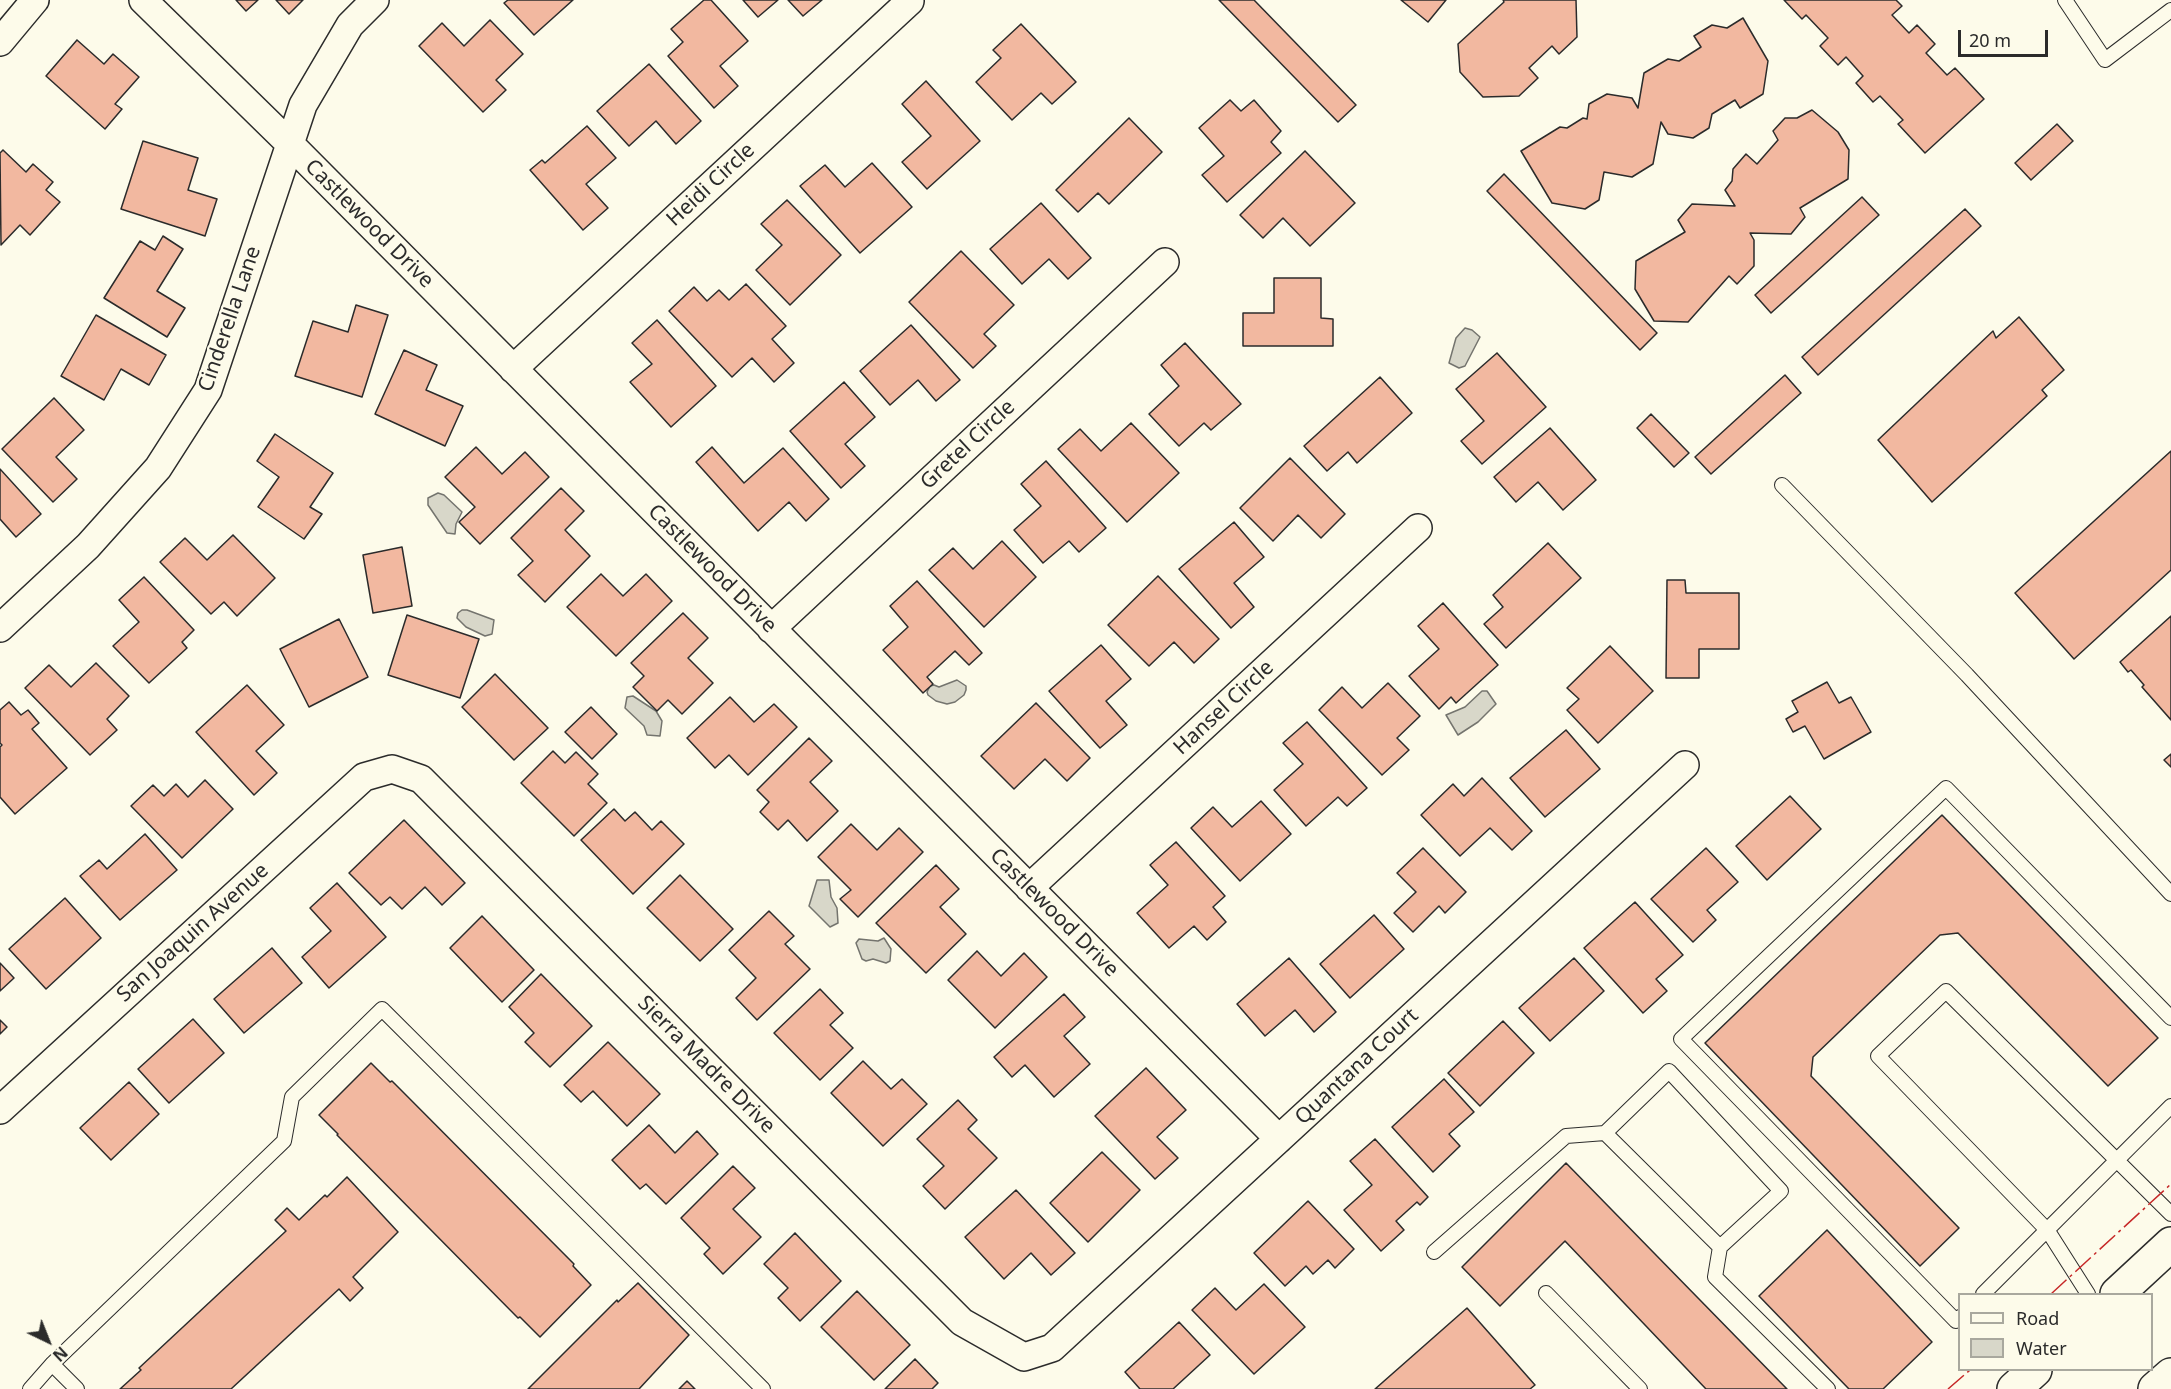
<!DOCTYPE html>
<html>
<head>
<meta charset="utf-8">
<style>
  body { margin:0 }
  #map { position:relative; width:2171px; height:1389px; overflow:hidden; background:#fdfbea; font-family:"Noto Sans",sans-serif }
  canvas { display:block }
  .legend { position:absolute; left:1958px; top:1293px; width:195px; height:78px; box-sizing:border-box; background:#fdfbea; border:2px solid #a9a89e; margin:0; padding:8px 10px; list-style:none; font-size:18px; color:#2b2b2b }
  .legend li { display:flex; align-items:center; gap:12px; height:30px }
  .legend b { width:30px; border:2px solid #a9a89e }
  .north { position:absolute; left:18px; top:1311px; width:60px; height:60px; -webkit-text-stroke:4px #fdfbea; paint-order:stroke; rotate:137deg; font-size:16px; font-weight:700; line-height:24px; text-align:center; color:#2b2b2b }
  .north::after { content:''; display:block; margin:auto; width:21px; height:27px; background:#2b2b2b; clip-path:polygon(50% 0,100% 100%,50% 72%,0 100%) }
  .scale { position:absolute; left:1958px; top:30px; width:90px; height:27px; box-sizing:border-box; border:3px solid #2b2b2b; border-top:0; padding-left:8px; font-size:18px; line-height:21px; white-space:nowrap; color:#2b2b2b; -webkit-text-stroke:4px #fdfbea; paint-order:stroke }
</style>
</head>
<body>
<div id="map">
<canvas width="2171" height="1389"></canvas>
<ul class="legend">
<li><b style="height:8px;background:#fdfbea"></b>Road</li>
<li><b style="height:16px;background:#d8d7c9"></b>Water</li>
</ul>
<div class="north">N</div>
<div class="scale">20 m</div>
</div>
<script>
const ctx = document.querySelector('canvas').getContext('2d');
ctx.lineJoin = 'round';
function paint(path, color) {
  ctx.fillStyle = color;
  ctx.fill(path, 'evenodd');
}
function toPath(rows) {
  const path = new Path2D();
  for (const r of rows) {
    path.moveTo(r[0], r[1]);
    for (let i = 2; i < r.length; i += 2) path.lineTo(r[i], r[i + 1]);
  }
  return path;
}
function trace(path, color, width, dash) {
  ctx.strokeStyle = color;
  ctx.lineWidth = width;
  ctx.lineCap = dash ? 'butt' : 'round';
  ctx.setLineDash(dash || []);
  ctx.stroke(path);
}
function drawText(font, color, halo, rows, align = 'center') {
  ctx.font = font + ' "Noto Sans",sans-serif';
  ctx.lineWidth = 4.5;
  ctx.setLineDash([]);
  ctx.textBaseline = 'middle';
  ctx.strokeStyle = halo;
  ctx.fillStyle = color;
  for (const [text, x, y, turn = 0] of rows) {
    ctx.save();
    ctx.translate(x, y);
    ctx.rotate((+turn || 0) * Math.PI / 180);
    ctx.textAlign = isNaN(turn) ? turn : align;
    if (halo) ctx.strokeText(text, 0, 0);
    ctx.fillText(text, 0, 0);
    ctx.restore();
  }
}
const water = toPath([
  [1465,328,1472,330,1480,337,1465,366,1459,368,1449,363,1456,338,1465,328],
  [438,493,444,495,462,512,456,524,455,534,447,533,428,505,428,498,438,493],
  [462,610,467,610,494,620,492,634,485,636,466,627,457,618,458,613,462,610],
  [957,680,966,686,966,690,964,695,955,702,947,704,936,701,928,695,927,692,930,686,934,685,939,687,957,680],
  [1482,691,1487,691,1496,704,1478,722,1458,735,1446,715,1465,707,1482,691],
  [633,696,656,711,662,721,660,736,647,735,644,726,625,708,627,697,633,696],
  [817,880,829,880,831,897,837,908,838,923,830,927,809,906,817,880],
  [884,938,891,949,890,961,886,963,873,959,866,961,862,959,856,943,859,939,878,941,884,938]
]);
const building = toPath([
  [236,0,258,0,246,11,236,0],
  [276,0,303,0,289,14,276,0],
  [508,0,573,0,534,35,504,3,508,0],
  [704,0,711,0,748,41,720,66,738,86,714,108,668,56,683,42,671,29,704,0],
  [743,0,778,0,758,17,743,0],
  [788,0,822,0,803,16,788,0],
  [1219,0,1254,0,1356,105,1338,122,1219,0],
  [1401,0,1446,0,1428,22,1401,0],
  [1503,0,1576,0,1577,37,1559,54,1552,46,1529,68,1538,78,1519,96,1483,97,1460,72,1458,44,1504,2,1503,0],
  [1784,0,1896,0,1902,6,1892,15,1909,33,1917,25,1935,44,1926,53,1947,75,1955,68,1984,99,1925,153,1898,124,1903,120,1880,96,1873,102,1856,83,1863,76,1846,57,1838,65,1820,46,1828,38,1806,15,1802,19,1784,0],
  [1743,18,1768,61,1763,94,1740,108,1735,100,1712,114,1709,128,1693,138,1668,134,1661,122,1653,164,1632,177,1604,172,1599,200,1585,209,1552,203,1521,151,1560,127,1567,128,1583,118,1587,119,1589,104,1607,94,1632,98,1638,108,1644,73,1668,59,1679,61,1701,47,1694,36,1712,25,1727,28,1743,18],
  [490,20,523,54,496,80,506,90,483,112,419,46,442,23,464,46,490,20],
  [1021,24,1076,82,1052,104,1041,93,1012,120,976,82,1001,58,993,50,1021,24],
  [77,40,104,64,113,54,139,77,115,104,122,109,105,129,46,76,77,40],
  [649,64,701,121,676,144,656,121,629,146,597,111,649,64],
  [926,81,980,141,927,189,902,162,931,136,902,104,926,81],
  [1230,100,1241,111,1254,100,1281,131,1271,142,1281,153,1227,202,1202,175,1224,156,1199,128,1230,100],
  [1812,110,1838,132,1849,150,1848,179,1800,208,1805,217,1791,234,1750,233,1754,240,1754,266,1737,284,1729,276,1688,322,1654,321,1635,289,1636,261,1685,232,1678,220,1692,204,1735,206,1725,190,1732,181,1733,169,1746,154,1757,164,1778,140,1773,131,1785,118,1797,118,1812,110],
  [1129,118,1162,152,1109,204,1098,193,1078,212,1056,190,1129,118],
  [2057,124,2073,141,2031,180,2015,163,2057,124],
  [587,126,616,158,586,184,608,208,583,230,530,170,542,160,545,163,587,126],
  [143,141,198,158,188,190,217,199,205,236,121,209,143,141],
  [3,150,26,172,33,164,53,182,46,190,60,202,30,235,20,225,1,245,0,153,3,150],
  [1305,151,1355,203,1310,246,1283,218,1263,238,1240,215,1305,151],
  [872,163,912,207,860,253,800,186,825,165,845,187,872,163],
  [1504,174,1657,333,1640,350,1487,191,1504,174],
  [1862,197,1879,215,1771,313,1755,295,1862,197],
  [787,200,841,255,790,305,756,270,782,245,761,224,787,200],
  [1041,203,1091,258,1068,279,1049,259,1022,284,990,249,1041,203],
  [1965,209,1981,226,1818,375,1802,357,1965,209],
  [163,236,183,249,157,291,185,308,167,337,104,298,140,241,155,250,163,236],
  [961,251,1014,305,984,334,996,346,973,368,909,302,961,251],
  [1274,278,1321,278,1321,318,1333,319,1333,346,1243,346,1243,313,1274,313,1274,278],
  [746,284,786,326,772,339,794,363,774,382,752,358,732,377,669,311,694,287,707,301,719,290,729,300,746,284],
  [356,305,388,315,362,397,295,376,313,321,348,332,356,305],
  [96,315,166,355,149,385,121,369,104,400,61,376,96,315],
  [2019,317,2064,370,2042,390,2047,396,1932,502,1878,440,1993,331,1996,338,2019,317],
  [657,320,716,386,671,427,630,382,652,364,632,343,657,320],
  [911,325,960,380,936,401,918,380,890,405,860,371,911,325],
  [1185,343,1241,404,1211,430,1204,423,1179,446,1149,414,1179,386,1161,365,1185,343],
  [404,350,437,365,426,390,463,406,445,446,375,414,404,350],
  [1497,353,1546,407,1482,464,1461,441,1484,421,1456,389,1497,353],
  [1785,375,1801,393,1711,474,1695,457,1785,375],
  [1380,377,1412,413,1357,463,1348,452,1327,471,1304,446,1380,377],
  [844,382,875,417,845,444,865,466,841,488,790,431,844,382],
  [54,398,84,430,56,457,77,479,53,502,2,449,54,398],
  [1651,414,1689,453,1674,467,1637,428,1651,414],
  [1131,423,1179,473,1127,522,1058,449,1080,429,1101,451,1131,423],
  [1550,428,1596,480,1563,510,1538,482,1516,502,1494,477,1550,428],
  [275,434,333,473,310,507,322,514,304,539,258,507,279,477,257,461,275,434],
  [476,447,502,474,525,452,549,477,480,544,459,522,475,507,445,477,476,447],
  [712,447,744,483,783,448,829,499,806,521,789,502,758,531,696,462,712,447],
  [2171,451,2171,570,2074,659,2015,593,2171,451],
  [1290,458,1345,514,1321,538,1298,515,1273,541,1240,508,1290,458],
  [1046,461,1106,528,1079,552,1069,541,1043,563,1014,530,1041,506,1021,484,1046,461],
  [0,469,41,514,16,537,0,519,0,469],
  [561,488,584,511,565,530,590,556,545,602,518,575,533,561,511,538,561,488],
  [1234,522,1264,557,1234,583,1254,607,1231,628,1179,569,1234,522],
  [233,535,275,578,237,616,224,602,211,614,160,562,185,538,207,560,233,535],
  [1002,541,1036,577,984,627,929,570,953,548,973,569,1002,541],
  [1548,543,1581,578,1506,648,1484,624,1503,607,1493,595,1548,543],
  [402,547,412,606,373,613,363,555,402,547],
  [601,574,623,596,646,574,672,601,616,656,567,607,601,574],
  [1158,576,1219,639,1194,663,1174,642,1149,666,1108,625,1158,576],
  [144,577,194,630,182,642,187,648,149,683,113,646,139,622,119,600,144,577],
  [1667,580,1685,580,1686,593,1739,593,1739,649,1699,649,1699,678,1666,678,1667,580],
  [917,581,982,653,969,665,955,651,927,677,933,684,923,693,883,650,908,627,890,606,917,581],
  [1443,603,1498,665,1456,703,1451,697,1439,709,1409,676,1439,649,1418,626,1443,603],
  [683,613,708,638,688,658,713,683,682,714,668,700,657,711,633,687,644,676,631,663,683,613],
  [407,615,479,639,460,698,388,675,407,615],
  [2171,616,2171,720,2142,687,2144,685,2131,670,2128,672,2120,662,2171,616],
  [339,619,368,677,309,707,280,649,339,619],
  [1101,645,1131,679,1106,701,1127,725,1100,748,1049,691,1101,645],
  [1610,646,1653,691,1598,743,1567,710,1579,699,1567,688,1610,646],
  [96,663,129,696,107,719,117,730,90,755,25,688,49,665,71,687,96,663],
  [495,674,548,728,514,760,462,707,495,674],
  [1827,682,1839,703,1851,697,1871,732,1824,759,1805,726,1793,732,1786,719,1798,712,1792,701,1827,682],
  [1388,683,1420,716,1397,738,1409,750,1382,775,1319,710,1342,687,1362,708,1388,683],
  [247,685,284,725,256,751,277,773,254,795,196,732,247,685],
  [730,697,754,722,774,704,797,727,748,775,729,755,715,768,687,738,730,697],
  [9,702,21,715,28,710,39,723,32,729,67,768,15,814,0,797,0,747,2,745,0,743,0,710,9,702],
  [1036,703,1090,758,1067,781,1045,759,1014,789,981,756,1036,703],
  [591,707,617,734,592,759,565,732,591,707],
  [1307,722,1367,788,1347,806,1338,797,1306,826,1274,790,1303,764,1283,743,1307,722],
  [1566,730,1600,769,1545,817,1510,778,1566,730],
  [809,738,832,761,810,782,838,811,807,841,788,820,778,830,760,812,769,802,757,790,809,738],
  [553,751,565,763,576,752,598,774,588,784,607,803,574,836,521,783,553,751],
  [2171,754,2171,767,2164,760,2171,754],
  [1482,778,1532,831,1512,850,1490,828,1460,856,1421,815,1453,784,1464,796,1482,778],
  [205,780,233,809,182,858,131,806,153,785,164,796,176,784,188,797,205,780],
  [1790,796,1821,829,1767,880,1736,846,1790,796],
  [1261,801,1291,834,1240,881,1191,828,1213,807,1232,827,1261,801],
  [614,809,625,821,635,812,652,830,661,821,684,844,633,894,581,840,614,809],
  [1942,815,2158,1038,2108,1086,1958,933,1940,935,1813,1057,1811,1076,1959,1228,1920,1266,1705,1043,1942,815],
  [404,820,465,883,442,905,425,887,402,909,390,897,381,905,349,873,404,820],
  [851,824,877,850,899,828,923,852,858,917,840,899,851,890,818,857,851,824],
  [145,834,177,870,120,920,80,876,99,860,107,869,145,834],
  [1176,842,1225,896,1213,907,1226,922,1207,940,1194,926,1169,948,1137,913,1168,885,1150,865,1176,842],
  [1423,848,1466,892,1445,913,1439,906,1413,932,1394,913,1416,892,1397,873,1423,848],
  [1706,848,1738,882,1707,910,1716,920,1693,942,1651,899,1706,848],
  [936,865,959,889,940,907,966,934,926,973,876,923,936,865],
  [680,875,733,929,700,961,647,908,680,875],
  [337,883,386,937,329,988,302,957,331,931,310,908,337,883],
  [65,898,101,938,46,989,9,949,65,898],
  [1635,902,1683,955,1656,979,1667,991,1643,1013,1584,948,1635,902],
  [769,911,794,936,785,944,810,969,757,1020,736,998,756,978,729,950,769,911],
  [1374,915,1404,949,1350,998,1320,964,1374,915],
  [482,916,534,970,502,1002,450,948,482,916],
  [272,948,302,983,244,1033,214,999,272,948],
  [977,951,1001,976,1024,953,1047,977,995,1028,948,980,977,951],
  [1289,958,1336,1012,1314,1032,1295,1010,1265,1036,1237,1004,1289,958],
  [1574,958,1604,991,1550,1041,1519,1008,1574,958],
  [0,963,14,978,0,991,0,963],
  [541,974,592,1026,550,1067,525,1042,534,1033,509,1007,541,974],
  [820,989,843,1013,830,1025,853,1048,820,1080,774,1033,820,989],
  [1064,994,1085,1017,1064,1036,1090,1064,1054,1097,1025,1065,1012,1077,994,1057,1064,994],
  [193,1019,224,1053,169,1103,138,1069,193,1019],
  [0,1020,7,1027,0,1034,0,1020],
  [1503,1021,1534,1053,1480,1106,1448,1073,1503,1021],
  [608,1042,660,1094,627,1126,593,1091,581,1102,564,1085,608,1042],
  [863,1061,891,1089,902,1079,927,1104,883,1146,831,1093,863,1061],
  [371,1063,390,1082,392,1081,399,1088,574,1264,573,1266,591,1285,540,1337,520,1317,518,1318,425,1224,337,1135,338,1134,319,1115,371,1063],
  [1146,1068,1186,1110,1157,1137,1178,1158,1155,1179,1095,1116,1146,1068],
  [1444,1079,1474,1112,1449,1134,1460,1146,1433,1172,1392,1127,1444,1079],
  [129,1082,159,1114,111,1160,80,1128,129,1082],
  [958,1100,977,1120,968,1129,997,1158,945,1209,923,1186,944,1166,917,1139,958,1100],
  [649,1125,675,1153,697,1131,718,1154,666,1204,646,1184,640,1189,612,1160,649,1125],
  [1375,1139,1428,1197,1420,1205,1417,1202,1396,1221,1404,1230,1381,1251,1344,1210,1372,1185,1350,1161,1375,1139],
  [1102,1152,1140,1190,1088,1242,1050,1203,1102,1152],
  [1566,1163,1787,1389,1706,1389,1565,1241,1500,1306,1462,1267,1566,1163],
  [733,1166,755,1188,733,1209,761,1237,723,1274,704,1254,710,1248,681,1218,733,1166],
  [347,1177,398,1232,353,1277,363,1288,350,1301,339,1289,231,1389,120,1389,141,1370,139,1368,286,1231,275,1220,287,1208,299,1220,325,1195,327,1197,347,1177],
  [1016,1190,1075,1253,1051,1275,1031,1253,1004,1279,965,1237,1016,1190],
  [1308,1201,1354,1249,1335,1268,1328,1260,1313,1274,1306,1266,1285,1286,1254,1253,1308,1201],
  [1827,1230,1932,1342,1883,1389,1849,1389,1759,1296,1827,1230],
  [795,1233,841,1281,800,1321,778,1298,788,1288,764,1264,795,1233],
  [638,1283,689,1335,639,1389,528,1389,617,1300,618,1302,638,1283],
  [1264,1284,1305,1327,1254,1374,1192,1310,1215,1288,1236,1310,1264,1284],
  [857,1291,910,1345,874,1380,821,1327,857,1291],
  [1467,1308,1535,1385,1530,1389,1375,1389,1467,1308],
  [1179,1322,1210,1355,1173,1389,1140,1389,1125,1372,1179,1322],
  [915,1359,938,1383,932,1389,885,1389,915,1359],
  [687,1381,695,1389,679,1389,687,1381]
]);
const service = toPath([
  [2065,0,2105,60,2171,10],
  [1782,485,1967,675,2171,894],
  [1605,1133,1669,1071,1781,1191,1720,1247],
  [1434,1252,1566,1136,1605,1133,1720,1247,1715,1277,1828,1389],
  [1546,1293,1640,1389],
  [1983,1294,2171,1106],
  [2088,1294,2048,1231,1878,1056,1946,991,2171,1214],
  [1960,1317,1956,1321,1681,1039,1946,788,2171,1018],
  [52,1364,77,1389],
  [30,1389,52,1364,284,1141,292,1097,382,1009,763,1389]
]);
const minor = toPath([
  [143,0,290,144,1279,1139],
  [0,42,35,0],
  [513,369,910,1],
  [0,628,88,546,158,468,208,390,303,105,350,25,375,0],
  [771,629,1165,262],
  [1029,888,1418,528],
  [0,1110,364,777,392,769,421,779,962,1322,1024,1357,1052,1348,1685,765]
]);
const primary = toPath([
  [2117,1294,2171,1244],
  [2014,1389,2035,1370],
  [2155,1389,2171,1375]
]);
const power = toPath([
  [2051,1294,2171,1184],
  [1948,1389,1970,1370]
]);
const streetNames = [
  ["Heidi Circle",711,185,-43],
  ["Castlewood Drive",369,224,45],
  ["Cinderella Lane",230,319,-71],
  ["Gretel Circle",968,445,-43],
  ["Castlewood Drive",712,569,45],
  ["Hansel Circle",1224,708,-43],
  ["Castlewood Drive",1054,913,45],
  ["San Joaquin Avenue",193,933,-42],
  ["Sierra Madre Drive",706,1065,45],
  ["Quantana Court",1357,1067,-43]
];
paint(water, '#d8d7c9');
trace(water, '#74746e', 1.5);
paint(building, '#f2b8a0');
trace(building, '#2b2b2b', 1.5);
trace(service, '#2b2b2b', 16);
trace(minor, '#2b2b2b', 30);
trace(primary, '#2b2b2b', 36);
trace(service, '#fdfbea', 14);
trace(minor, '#fdfbea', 27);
trace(primary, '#fdfbea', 33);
trace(power, '#c62828', 1.5, [21, 4.5, 3, 4.5]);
drawText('21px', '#2b2b2b', '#fdfbea', streetNames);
</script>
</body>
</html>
